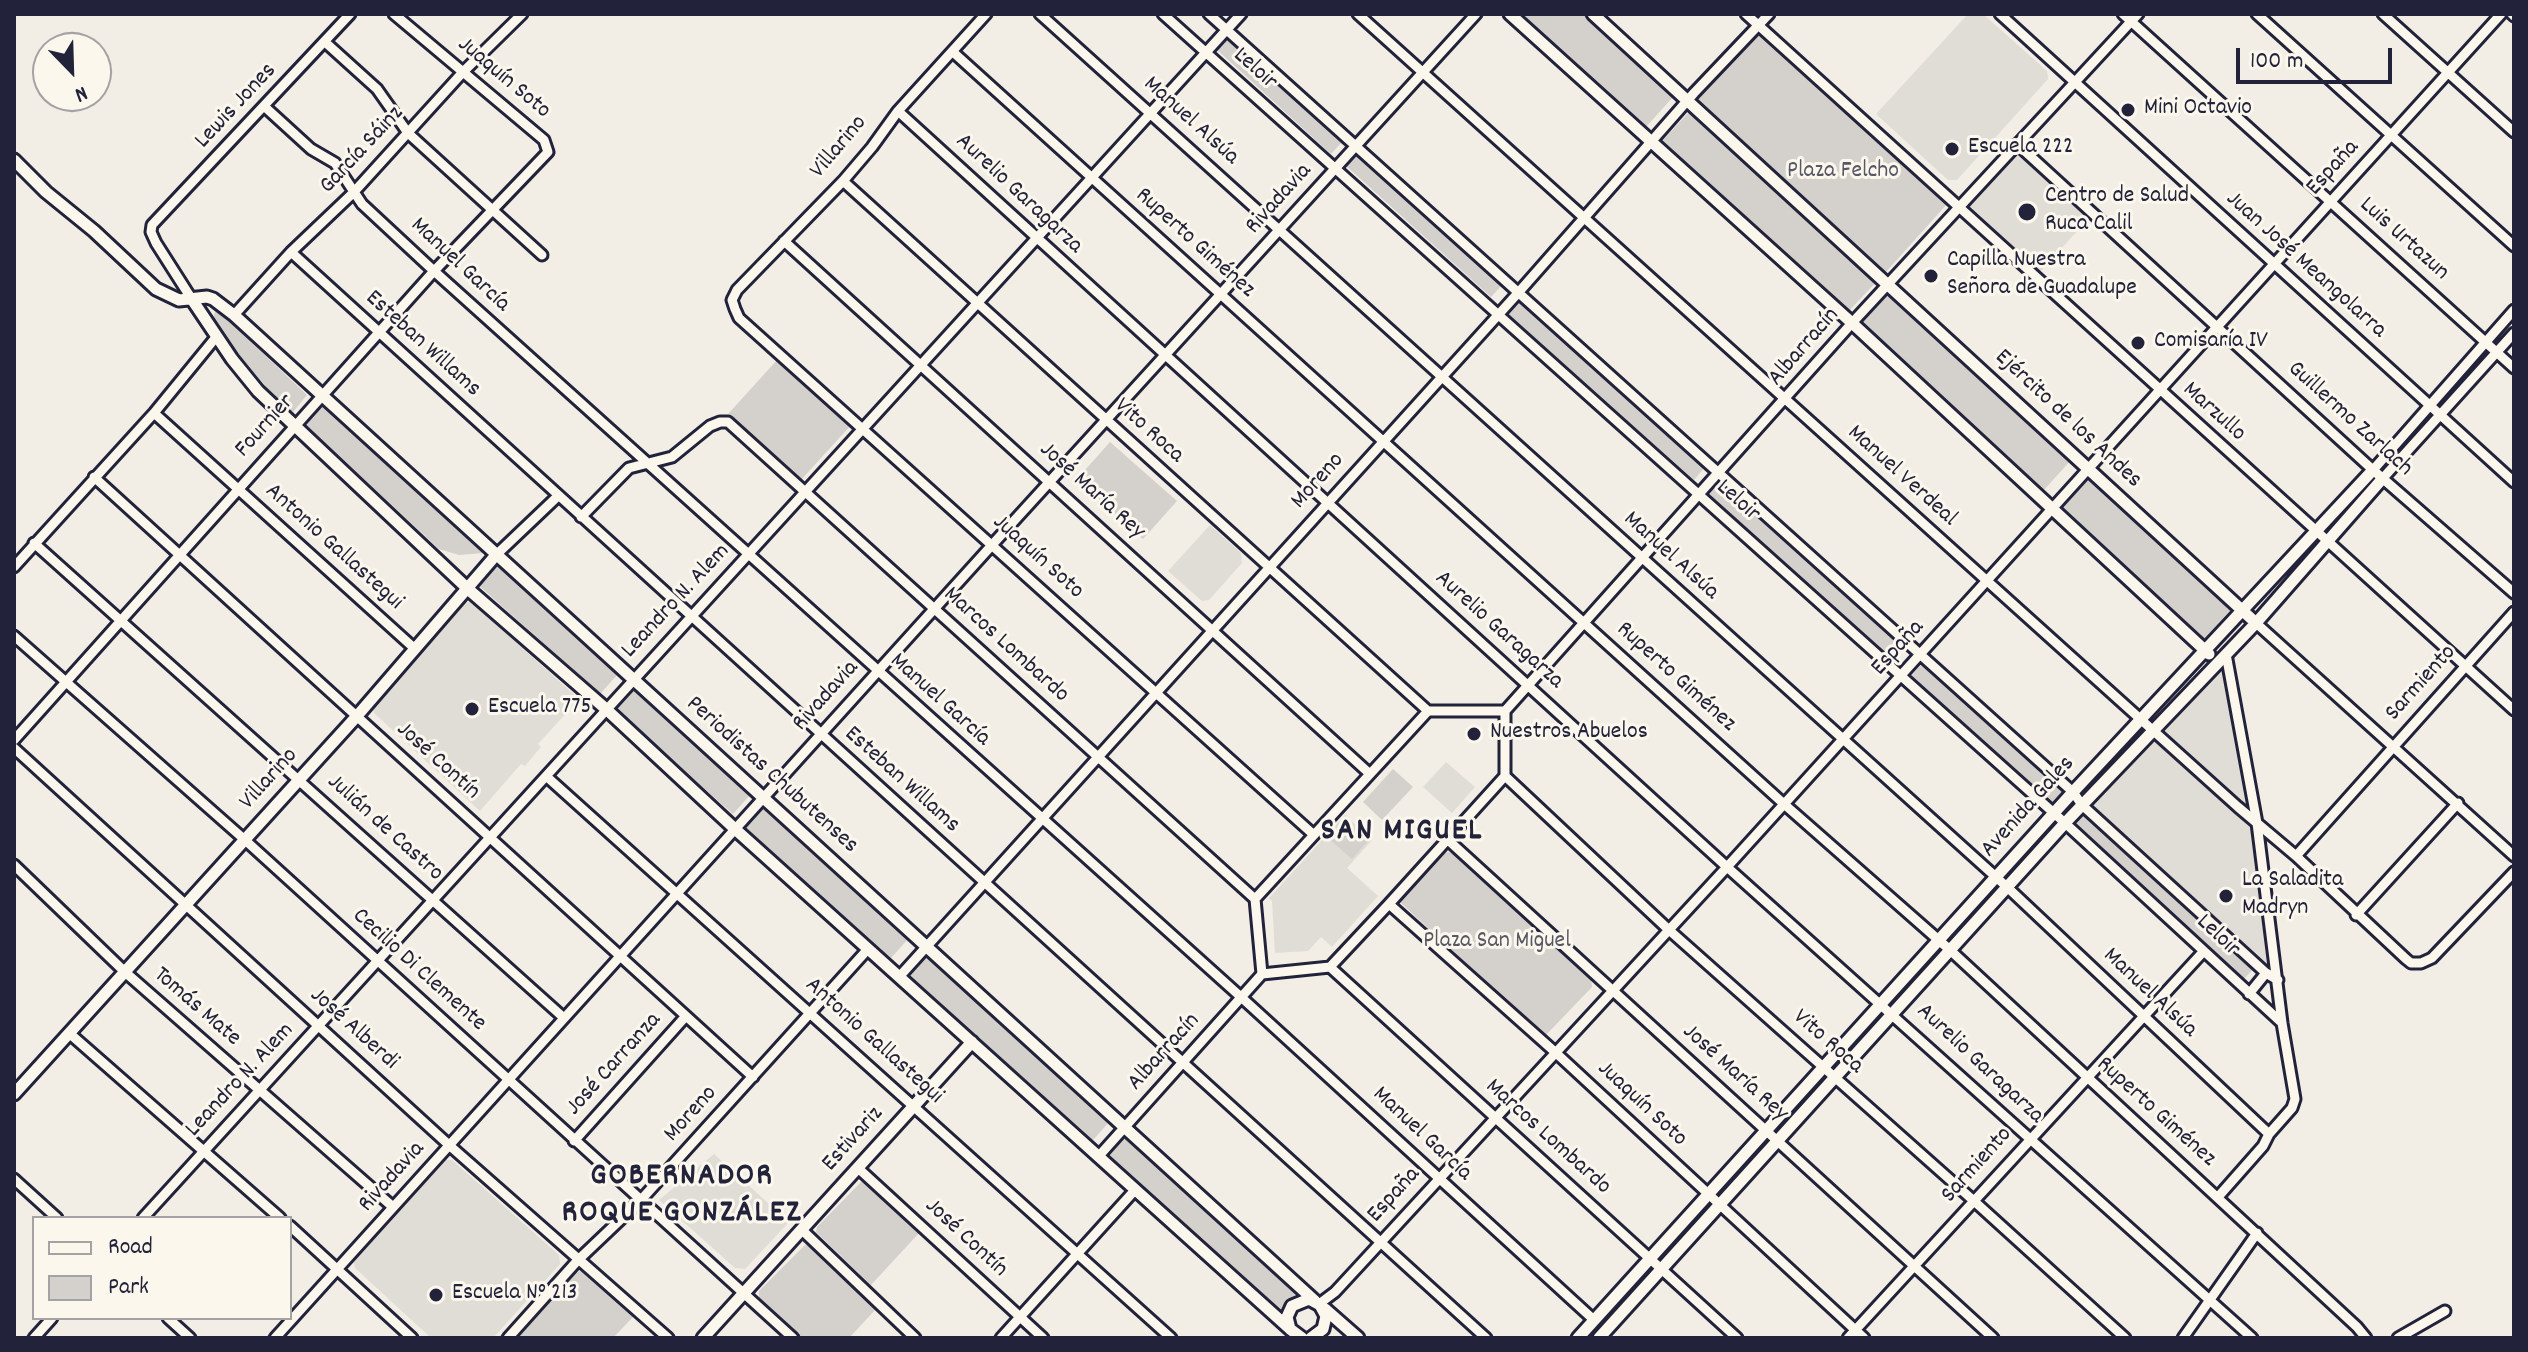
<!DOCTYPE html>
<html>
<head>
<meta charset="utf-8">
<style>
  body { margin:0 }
  #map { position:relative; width:2528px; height:1352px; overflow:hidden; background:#f2eee5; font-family:Dekko,sans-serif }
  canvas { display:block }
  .frame { position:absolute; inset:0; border:16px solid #22223b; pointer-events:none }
  .legend { position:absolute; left:32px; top:1216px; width:260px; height:104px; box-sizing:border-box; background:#fbf7ec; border:2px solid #a4a2a5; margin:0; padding:10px 14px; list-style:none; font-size:24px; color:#22223b }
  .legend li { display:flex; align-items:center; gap:16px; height:40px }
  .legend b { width:40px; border:2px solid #a4a2a5 }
  .north { position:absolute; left:32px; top:32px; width:80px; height:80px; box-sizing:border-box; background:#fbf7ec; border:2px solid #a4a2a5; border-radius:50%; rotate:157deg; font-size:22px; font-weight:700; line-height:32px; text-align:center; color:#22223b }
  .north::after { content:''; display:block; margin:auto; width:28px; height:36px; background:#22223b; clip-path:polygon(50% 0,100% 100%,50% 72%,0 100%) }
  .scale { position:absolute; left:2236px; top:48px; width:156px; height:36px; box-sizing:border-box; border:4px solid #22223b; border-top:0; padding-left:10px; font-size:24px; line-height:28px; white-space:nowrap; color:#22223b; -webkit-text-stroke:6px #fbf7ec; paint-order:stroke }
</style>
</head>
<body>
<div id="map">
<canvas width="2528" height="1352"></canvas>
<div class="frame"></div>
<ul class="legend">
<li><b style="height:10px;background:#fbf7ec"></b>Road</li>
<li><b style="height:22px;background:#d4d1cc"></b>Park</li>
</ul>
<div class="north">N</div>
<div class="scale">100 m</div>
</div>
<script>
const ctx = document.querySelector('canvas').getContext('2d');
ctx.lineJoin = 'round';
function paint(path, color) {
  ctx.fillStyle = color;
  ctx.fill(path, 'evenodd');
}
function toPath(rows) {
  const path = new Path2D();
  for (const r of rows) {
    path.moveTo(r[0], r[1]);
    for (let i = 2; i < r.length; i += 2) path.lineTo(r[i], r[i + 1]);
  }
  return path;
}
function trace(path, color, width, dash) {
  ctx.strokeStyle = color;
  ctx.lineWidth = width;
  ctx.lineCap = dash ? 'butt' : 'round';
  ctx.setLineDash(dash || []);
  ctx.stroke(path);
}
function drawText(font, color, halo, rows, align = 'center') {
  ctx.font = font + ' Dekko,sans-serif';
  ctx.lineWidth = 6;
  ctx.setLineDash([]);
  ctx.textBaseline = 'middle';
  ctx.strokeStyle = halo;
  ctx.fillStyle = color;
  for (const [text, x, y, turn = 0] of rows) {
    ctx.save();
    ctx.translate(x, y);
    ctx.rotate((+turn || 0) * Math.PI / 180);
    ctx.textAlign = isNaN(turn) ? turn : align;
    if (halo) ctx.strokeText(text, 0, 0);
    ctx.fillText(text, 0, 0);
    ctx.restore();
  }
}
const built = toPath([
  [1968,14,1983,14,2047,71,2048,79,1957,180,1948,180,1876,114],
  [2014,151,2089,218,2039,273,1965,205],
  [1210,525,1241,553,1242,563,1209,600,1202,601,1168,571],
  [471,602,579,699,538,744,541,747,525,766,521,764,480,811,374,713,373,705,464,603],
  [2230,658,2256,820,2162,734],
  [2151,738,2252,829,2267,963,2089,805],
  [1446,762,1475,787,1452,813,1423,787],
  [1345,815,1372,840,1347,868,1378,896,1332,947,1321,937,1308,951,1275,953,1272,901,1269,898],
  [714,1154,789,1222,745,1269,735,1268,659,1200],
  [443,1160,452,1160,559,1255,560,1264,493,1338,431,1338,355,1268,353,1260]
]);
const green = toPath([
  [1522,14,1585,14,1674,96,1646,127],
  [1757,33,1947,204,1885,273,1695,101],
  [1227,35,1343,141,1331,154,1215,48],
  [1691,110,1877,281,1848,312,1662,141],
  [1356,151,1503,284,1491,297,1344,164],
  [1889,293,2071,460,2043,491,1860,324],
  [1519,300,1705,467,1694,480,1507,313],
  [216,309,307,395,293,412,274,396,226,340,213,318],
  [778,359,851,425,801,480,728,414],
  [321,405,483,553,459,555,439,549,305,424],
  [1110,442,1177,501,1143,539,1077,479],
  [2089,477,2232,608,2204,639,2060,508],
  [1719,479,1904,647,1892,660,1707,493],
  [494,563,618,674,600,694,476,583],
  [1923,663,2064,791,2052,804,1911,676],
  [627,684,750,795,733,814,609,704],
  [1393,769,1413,787,1382,820,1363,802],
  [761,807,908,939,891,958,744,826],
  [2083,811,2255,967,2243,980,2071,824],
  [1344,820,1368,841,1352,859,1328,838],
  [1448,852,1455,854,1591,977,1592,987,1546,1035,1541,1033,1401,903,1402,897,1441,855],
  [927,956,1110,1121,1093,1140,909,975],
  [1123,1135,1301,1294,1289,1302,1283,1314,1106,1154],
  [861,1182,866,1182,920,1232,871,1285,816,1232,817,1227],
  [805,1245,811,1246,877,1308,849,1338,800,1338,759,1297,759,1291],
  [580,1271,633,1317,613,1338,516,1338,575,1273]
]);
const minor = toPath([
  [986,14,898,111,872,147,843,181,737,290,732,300,735,309,739,318,1314,835],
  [1040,14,2007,887,2269,1134],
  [1163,14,2065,823,2282,1023],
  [1209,14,2073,792,2082,805,2266,973,2278,980],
  [1358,14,2238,807,2296,856,2406,959,2411,963,2421,963,2432,958,2514,872],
  [1746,14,2514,710],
  [2000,14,2514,482],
  [2123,14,2514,368],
  [2257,14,2514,246],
  [2383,14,2514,132],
  [2512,14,2514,16],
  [325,42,377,89,408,133,542,255],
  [953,52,1784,804,1950,950,2357,1327,2366,1338],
  [265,107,311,149,335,163,362,204,434,271,1241,997,1594,1320],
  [898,111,1727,867,2252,1338],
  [2017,144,2373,470,2514,593],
  [843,181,1428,711],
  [784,241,1370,774],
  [291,252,1486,1338],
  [191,298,156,243,151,232,152,225,350,14],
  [234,315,291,252,353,193,463,72,522,14],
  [154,413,414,648],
  [2373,470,2514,310],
  [94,477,753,1077],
  [2383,478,2514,333],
  [581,517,629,468,672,457,710,426,720,422,728,422,1255,899],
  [34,543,564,1018],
  [496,555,558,496],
  [14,567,154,413,217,336],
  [2256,623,2514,856],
  [14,636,245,840,793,1338],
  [1505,711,1852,323,2138,14],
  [14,740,434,271,548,152,544,140,394,14],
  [14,748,449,1145,668,1338],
  [546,776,1171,1338],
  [1505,776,1669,930,1974,1201,2125,1338],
  [1448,840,1993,1338],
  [2296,856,2514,612],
  [14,865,125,972,393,1207],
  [1389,904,1555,1052,1864,1338],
  [2356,915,2458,803],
  [1330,967,1737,1338],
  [1262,974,1255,899,1428,711,1505,711],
  [1262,974,1330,967,1389,904,1505,776,1505,711],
  [899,977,1518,293,1694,93,1769,14],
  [2249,994,2266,973],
  [69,1033,280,1218],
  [574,1141,686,1016],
  [1098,1157,1262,974],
  [859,1169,1043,1338],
  [14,1179,57,1218],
  [2218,1197,2263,1146,2269,1134,2292,1108,2295,1099,2282,1023,2257,823,2226,654],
  [143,1218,1241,14],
  [290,1226,412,1338],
  [802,1230,915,1338],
  [1319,1304,1335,1292,1727,867,2501,14],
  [168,1318,190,1338],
  [34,1338,52,1318],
  [275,1338,992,545,1476,14],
  [508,1338,578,1260,640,1201,868,949],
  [1001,1338,1135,1190],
  [1848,1338,2203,952],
  [2183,1338,2257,1233],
  [2398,1338,2445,1311]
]);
const tertiary = toPath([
  [1510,14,1852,323,2209,654],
  [1593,14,2256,623],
  [14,160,46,192,94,231,156,289,179,300,207,297,213,299,234,315,1315,1301],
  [191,298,232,359,258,391,468,589,606,709,735,829,1290,1329],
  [14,1094,357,716,496,555],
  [1325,1309,1358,1338],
  [703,1338,972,1042],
  [1302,1338,1290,1329,1287,1317,1292,1306,1309,1299,1320,1305,1326,1316,1323,1329,1311,1338],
  [1578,1338,2073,792,2373,470],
  [1599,1338,2065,823,2256,623,2383,478]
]);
const markers = [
  [2128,110,8,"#22223b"],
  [1952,149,8,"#22223b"],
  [2027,212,10,"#22223b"],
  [1931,276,8,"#22223b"],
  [2138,343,8,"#22223b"],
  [472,709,8,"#22223b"],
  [1474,734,8,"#22223b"],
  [2226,896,8,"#22223b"],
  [436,1295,8,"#22223b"]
];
const streetNames = [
  ["Leloir",1254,70,42],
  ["Juaquín Soto",503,79,40],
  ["Lewis Jones",237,107,-47],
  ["Manuel Alsúa",1190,122,42],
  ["Villarino",840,148,-50],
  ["García Sáinz",363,151,-47],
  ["España",2334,169,-48],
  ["Aurelio Garagarza",1018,195,43],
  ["Rivadavia",1280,200,-48],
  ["Luis Urtazun",2403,240,42],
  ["Ruperto Giménez",1194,244,42],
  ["Manuel García",459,266,43],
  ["Juan José Meangolarra",2305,266,42],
  ["Esteban Willams",422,345,42],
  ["Albarracín",1805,348,-49],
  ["Marzullo",2213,413,42],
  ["Ejército de los Andes",2067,420,43],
  ["Guillermo Zarlach",2349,420,42],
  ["Fournier",266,427,-48],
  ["Vito Roca",1148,432,42],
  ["Manuel Verdeal",1901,477,42],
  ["Moreno",1319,482,-48],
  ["José María Rey",1091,492,42],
  ["Leloir",1737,502,42],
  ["Antonio Gallastegui",333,548,42],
  ["Manuel Alsúa",1670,557,42],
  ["Juaquín Soto",1037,558,42],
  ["Leandro N. Alem",677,602,-47],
  ["Aurelio Garagarza",1498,631,42],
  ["Marcos Lombardo",1005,646,42],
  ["España",1899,649,-48],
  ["Ruperto Giménez",1675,678,42],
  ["Sarmiento",2422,684,-48],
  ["Rivadavia",827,697,-48],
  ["Manuel García",939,701,42],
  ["José Contín",437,762,42],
  ["Periodistas Chubutenses",771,776,42],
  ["Villarino",270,780,-48],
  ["Esteban Willams",901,781,42],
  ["Avenida Gales",2029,808,-48],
  ["Julián de Castro",384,829,42],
  ["Leloir",2217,937,43],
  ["Cecilio Di Clemente",418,971,42],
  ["Manuel Alsúa",2149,994,43],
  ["Tomás Mate",196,1008,41],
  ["José Alberdi",353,1030,42],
  ["Antonio Gallastegui",873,1042,42],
  ["Vito Roca",1827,1043,41],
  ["Albarracín",1165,1053,-48],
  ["José Carranza",615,1065,-48],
  ["Aurelio Garagarza",1979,1065,43],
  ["José María Rey",1734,1074,42],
  ["Leandro N. Alem",241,1081,-47],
  ["Juaquín Soto",1641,1105,43],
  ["Ruperto Giménez",2155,1113,42],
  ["Moreno",692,1115,-48],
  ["Manuel García",1421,1135,43],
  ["Marcos Lombardo",1547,1138,42],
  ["Estivariz",854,1140,-48],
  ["Sarmiento",1978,1166,-48],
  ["Rivadavia",393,1178,-48],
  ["España",1395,1196,-48],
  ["José Contín",965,1239,43]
];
const poiNames = [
  ["Mini Octavio",2144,110],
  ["Escuela 222",1968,149],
  ["Centro de Salud",2045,198],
  ["Ruca Calil",2045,226],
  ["Capilla Nuestra",1947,262],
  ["Señora de Guadalupe",1947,290],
  ["Comisaría IV",2154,343],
  ["Escuela 775",488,709],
  ["Nuestros Abuelos",1490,734],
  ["La Saladita",2242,882],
  ["Madryn",2242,910],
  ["Escuela N° 213",452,1295]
];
const parkNames = [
  ["Plaza Felcho",1843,173],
  ["Plaza San Miguel",1497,943]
];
const districtNames = [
  ["SAN MIGUEL",1402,834],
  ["GOBERNADOR",682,1179],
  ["ROQUE GONZÁLEZ",682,1216]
];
paint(built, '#e0dcd6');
paint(green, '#d4d1cc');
trace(minor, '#22223b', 15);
trace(tertiary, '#22223b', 17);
trace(minor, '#fbf7ec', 9);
trace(tertiary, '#fbf7ec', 11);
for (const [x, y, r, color] of markers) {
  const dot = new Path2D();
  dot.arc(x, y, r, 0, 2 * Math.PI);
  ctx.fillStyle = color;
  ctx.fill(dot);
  trace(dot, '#fbf7ec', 3);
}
drawText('24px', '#22223b', '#fbf7ec', streetNames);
drawText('24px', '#22223b', '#fbf7ec', poiNames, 'left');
drawText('24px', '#575766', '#fbf7ec', parkNames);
ctx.letterSpacing = '2px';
drawText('bold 32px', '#22223b', '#fbf7ec', districtNames);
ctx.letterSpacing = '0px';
</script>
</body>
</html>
